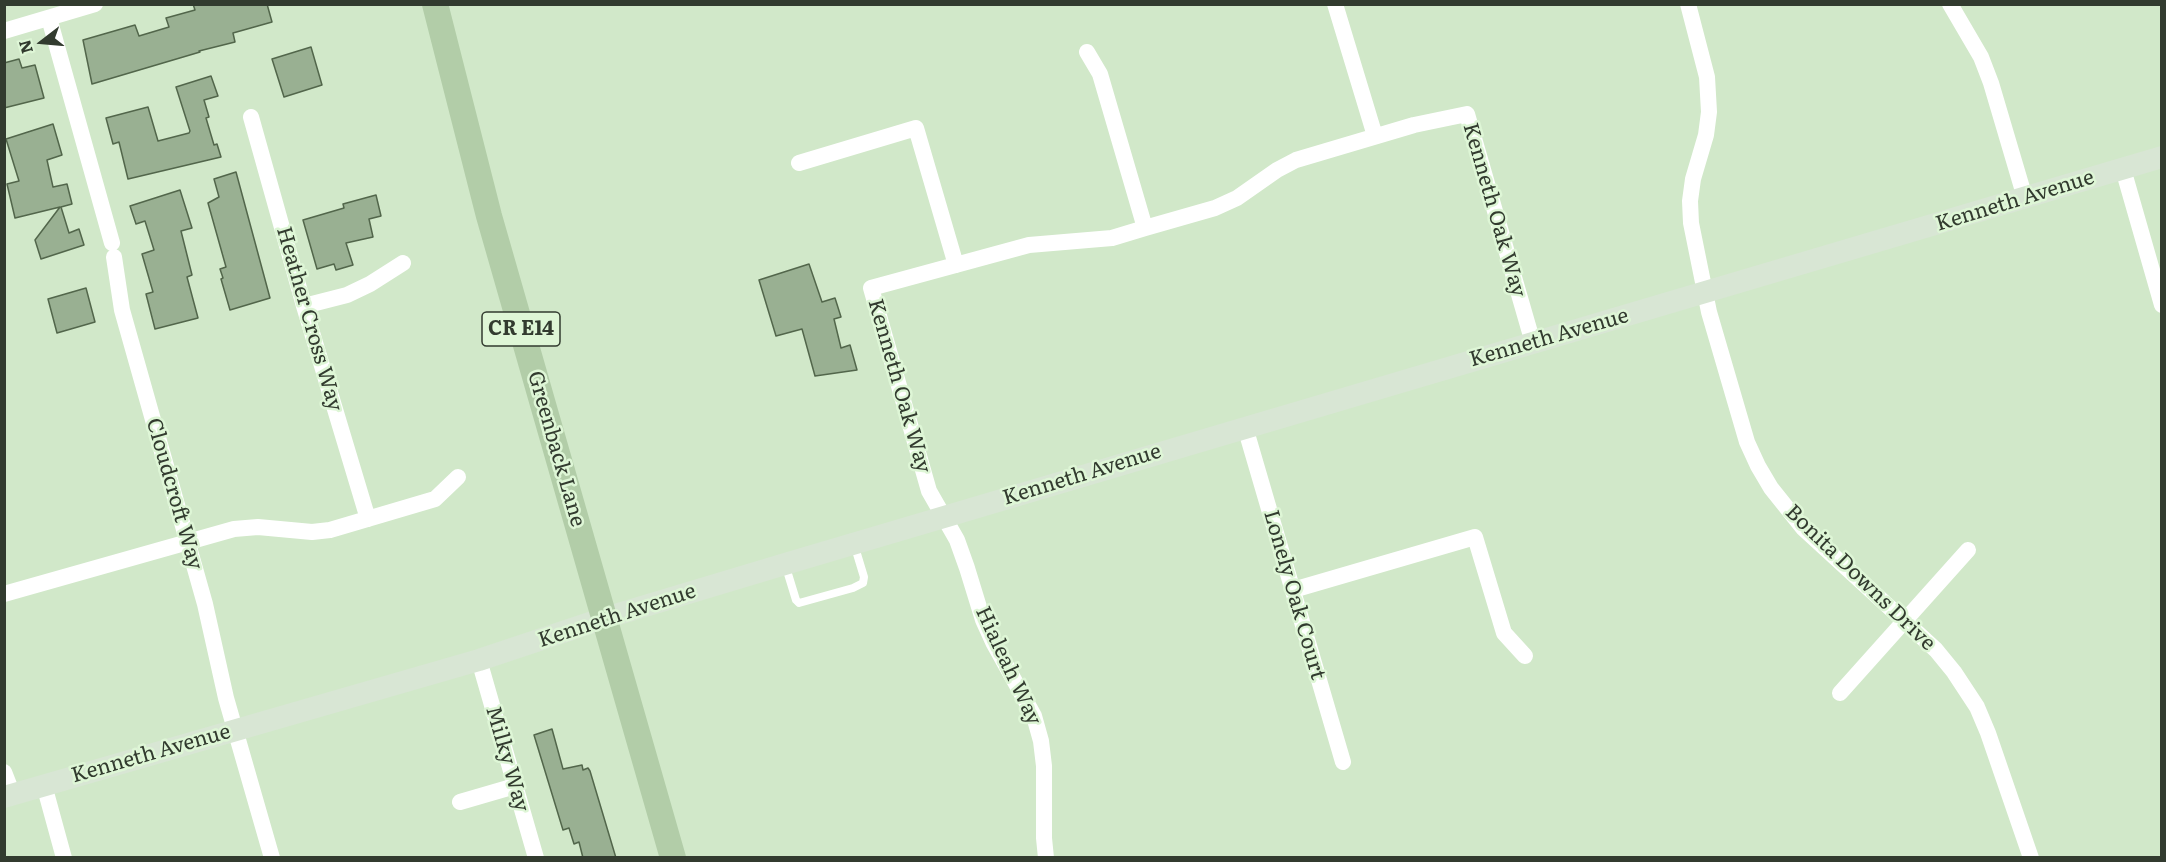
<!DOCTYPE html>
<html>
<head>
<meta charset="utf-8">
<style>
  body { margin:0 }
  #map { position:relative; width:2166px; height:862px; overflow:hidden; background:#d1e8c9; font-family:Literata,serif }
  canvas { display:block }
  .frame { position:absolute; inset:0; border:6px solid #323b2f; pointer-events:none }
  .north { position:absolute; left:12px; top:12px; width:60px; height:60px; -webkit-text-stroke:4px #def6d6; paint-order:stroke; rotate:254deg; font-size:16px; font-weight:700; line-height:24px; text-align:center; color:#323b2f }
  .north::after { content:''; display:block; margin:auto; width:21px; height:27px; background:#323b2f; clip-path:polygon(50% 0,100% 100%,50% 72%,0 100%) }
</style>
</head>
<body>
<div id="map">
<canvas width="2166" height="862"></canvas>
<div class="frame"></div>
<div class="north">N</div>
</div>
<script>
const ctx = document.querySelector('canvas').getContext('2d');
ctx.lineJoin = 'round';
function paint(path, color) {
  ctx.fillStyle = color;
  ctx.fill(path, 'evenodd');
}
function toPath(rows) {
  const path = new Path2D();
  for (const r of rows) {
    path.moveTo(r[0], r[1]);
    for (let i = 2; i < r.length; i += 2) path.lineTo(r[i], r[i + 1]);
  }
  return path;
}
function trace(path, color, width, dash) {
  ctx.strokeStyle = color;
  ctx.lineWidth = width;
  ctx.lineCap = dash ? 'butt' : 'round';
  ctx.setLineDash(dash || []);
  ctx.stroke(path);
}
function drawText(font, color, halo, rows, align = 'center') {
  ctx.font = font + ' Literata,serif';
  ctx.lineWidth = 5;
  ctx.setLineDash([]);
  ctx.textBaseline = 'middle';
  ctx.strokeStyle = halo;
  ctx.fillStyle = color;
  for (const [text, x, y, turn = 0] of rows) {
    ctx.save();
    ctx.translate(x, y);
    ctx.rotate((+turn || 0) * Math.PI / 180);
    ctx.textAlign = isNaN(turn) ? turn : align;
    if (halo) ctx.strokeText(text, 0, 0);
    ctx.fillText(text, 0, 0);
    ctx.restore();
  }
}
const building = toPath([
  [193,4,267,4,272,22,233,33,235,42,199,51,200,52,92,84,83,40,135,25,139,36,169,27,166,18,195,10,193,4],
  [311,47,322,85,284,97,272,59,311,47],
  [19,59,22,68,35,65,44,98,4,108,4,63,19,59],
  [211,76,218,96,204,100,209,117,206,118,214,145,217,144,221,157,128,179,119,142,113,144,106,118,148,107,158,141,189,133,190,131,176,87,211,76],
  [53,124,62,155,47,160,53,187,67,184,72,204,61,207,69,233,79,229,84,245,41,259,35,240,60,207,15,218,7,184,19,181,6,139,53,124],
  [236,172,270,298,230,310,221,279,223,278,220,269,226,267,208,203,219,197,214,179,236,172],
  [180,190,192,228,181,231,192,275,187,277,198,318,155,329,146,294,153,292,142,254,154,250,145,221,136,224,130,206,180,190],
  [376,195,381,216,369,219,373,237,346,243,353,265,336,270,334,264,317,269,303,220,344,208,343,204,376,195],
  [809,264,822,302,835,298,841,317,834,319,841,348,850,345,857,370,815,376,802,329,776,336,759,280,809,264],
  [86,288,95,322,57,333,48,299,86,288],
  [552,729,563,769,582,765,583,770,588,768,590,771,616,858,583,858,579,842,574,844,569,828,563,830,534,735,552,729]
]);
const service = toPath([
  [785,564,796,600,799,603,853,588,863,583,864,577,854,544]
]);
const minor = toPath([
  [1335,4,1375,136],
  [1688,4,1707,77,1709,112,1706,135,1693,179,1690,201,1691,223,1709,312,1747,442,1758,466,1771,488,1803,528,1936,650,1954,672,1977,707,1988,733,2031,858],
  [1950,4,1981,57,1991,83,2025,198],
  [49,18,112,243],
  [4,31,95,4],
  [1087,52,1100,74,1145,228],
  [251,117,304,306,368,519],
  [799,163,916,128,956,265],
  [2123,169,2162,305],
  [114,257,122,310,205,604,226,698,272,858],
  [304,306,347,295,370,284,403,263],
  [1245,427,1343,762],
  [1293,590,1475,537,1504,633,1525,656],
  [4,594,234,529,258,527,312,532,330,530,435,499,458,477],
  [479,660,536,858],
  [1840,693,1968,550],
  [4,772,13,795],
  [44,785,64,858],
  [460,802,515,786],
  [1046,858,1044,838,1044,766,1041,741,1034,716,993,642,983,620,967,568,957,540,929,491,871,288,1029,245,1112,238,1145,228,1215,208,1237,198,1277,170,1296,160,1414,125,1467,114,1533,343]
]);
const secondary = toPath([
  [4,797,479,660,605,618,785,564,2162,157]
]);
const primary = toPath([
  [435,4,489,216,673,858]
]);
const shields = [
  [521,329,78]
];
const shieldNames = [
  ["CR E14",521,329]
];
const streetNames = [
  ["Kenneth Avenue",2015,201,-17],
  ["Kenneth Oak Way",1494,210,74],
  ["Heather Cross Way",309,319,74],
  ["Kenneth Avenue",1549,338,-16],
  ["Kenneth Oak Way",899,386,74],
  ["Greenback Lane",556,449,74],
  ["Kenneth Avenue",1082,475,-17],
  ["Cloudcroft Way",174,494,74],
  ["Bonita Downs Drive",1860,578,44],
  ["Lonely Oak Court",1294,595,74],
  ["Kenneth Avenue",617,616,-18],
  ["Hialeah Way",1008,666,65],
  ["Kenneth Avenue",151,754,-16],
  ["Milky Way",507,759,74]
];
paint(building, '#99b092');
trace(building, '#52664b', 1.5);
trace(service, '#fff', 8);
trace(minor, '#fff', 16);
trace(secondary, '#d8e6d4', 22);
trace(primary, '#b2cda8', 26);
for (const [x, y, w] of shields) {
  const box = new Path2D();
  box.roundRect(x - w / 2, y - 17, w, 34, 4.5);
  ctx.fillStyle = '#def6d6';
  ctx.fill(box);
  trace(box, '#323b2f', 1.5);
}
drawText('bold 20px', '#323b2f', null, shieldNames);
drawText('21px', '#323b2f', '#def6d6', streetNames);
</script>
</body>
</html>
